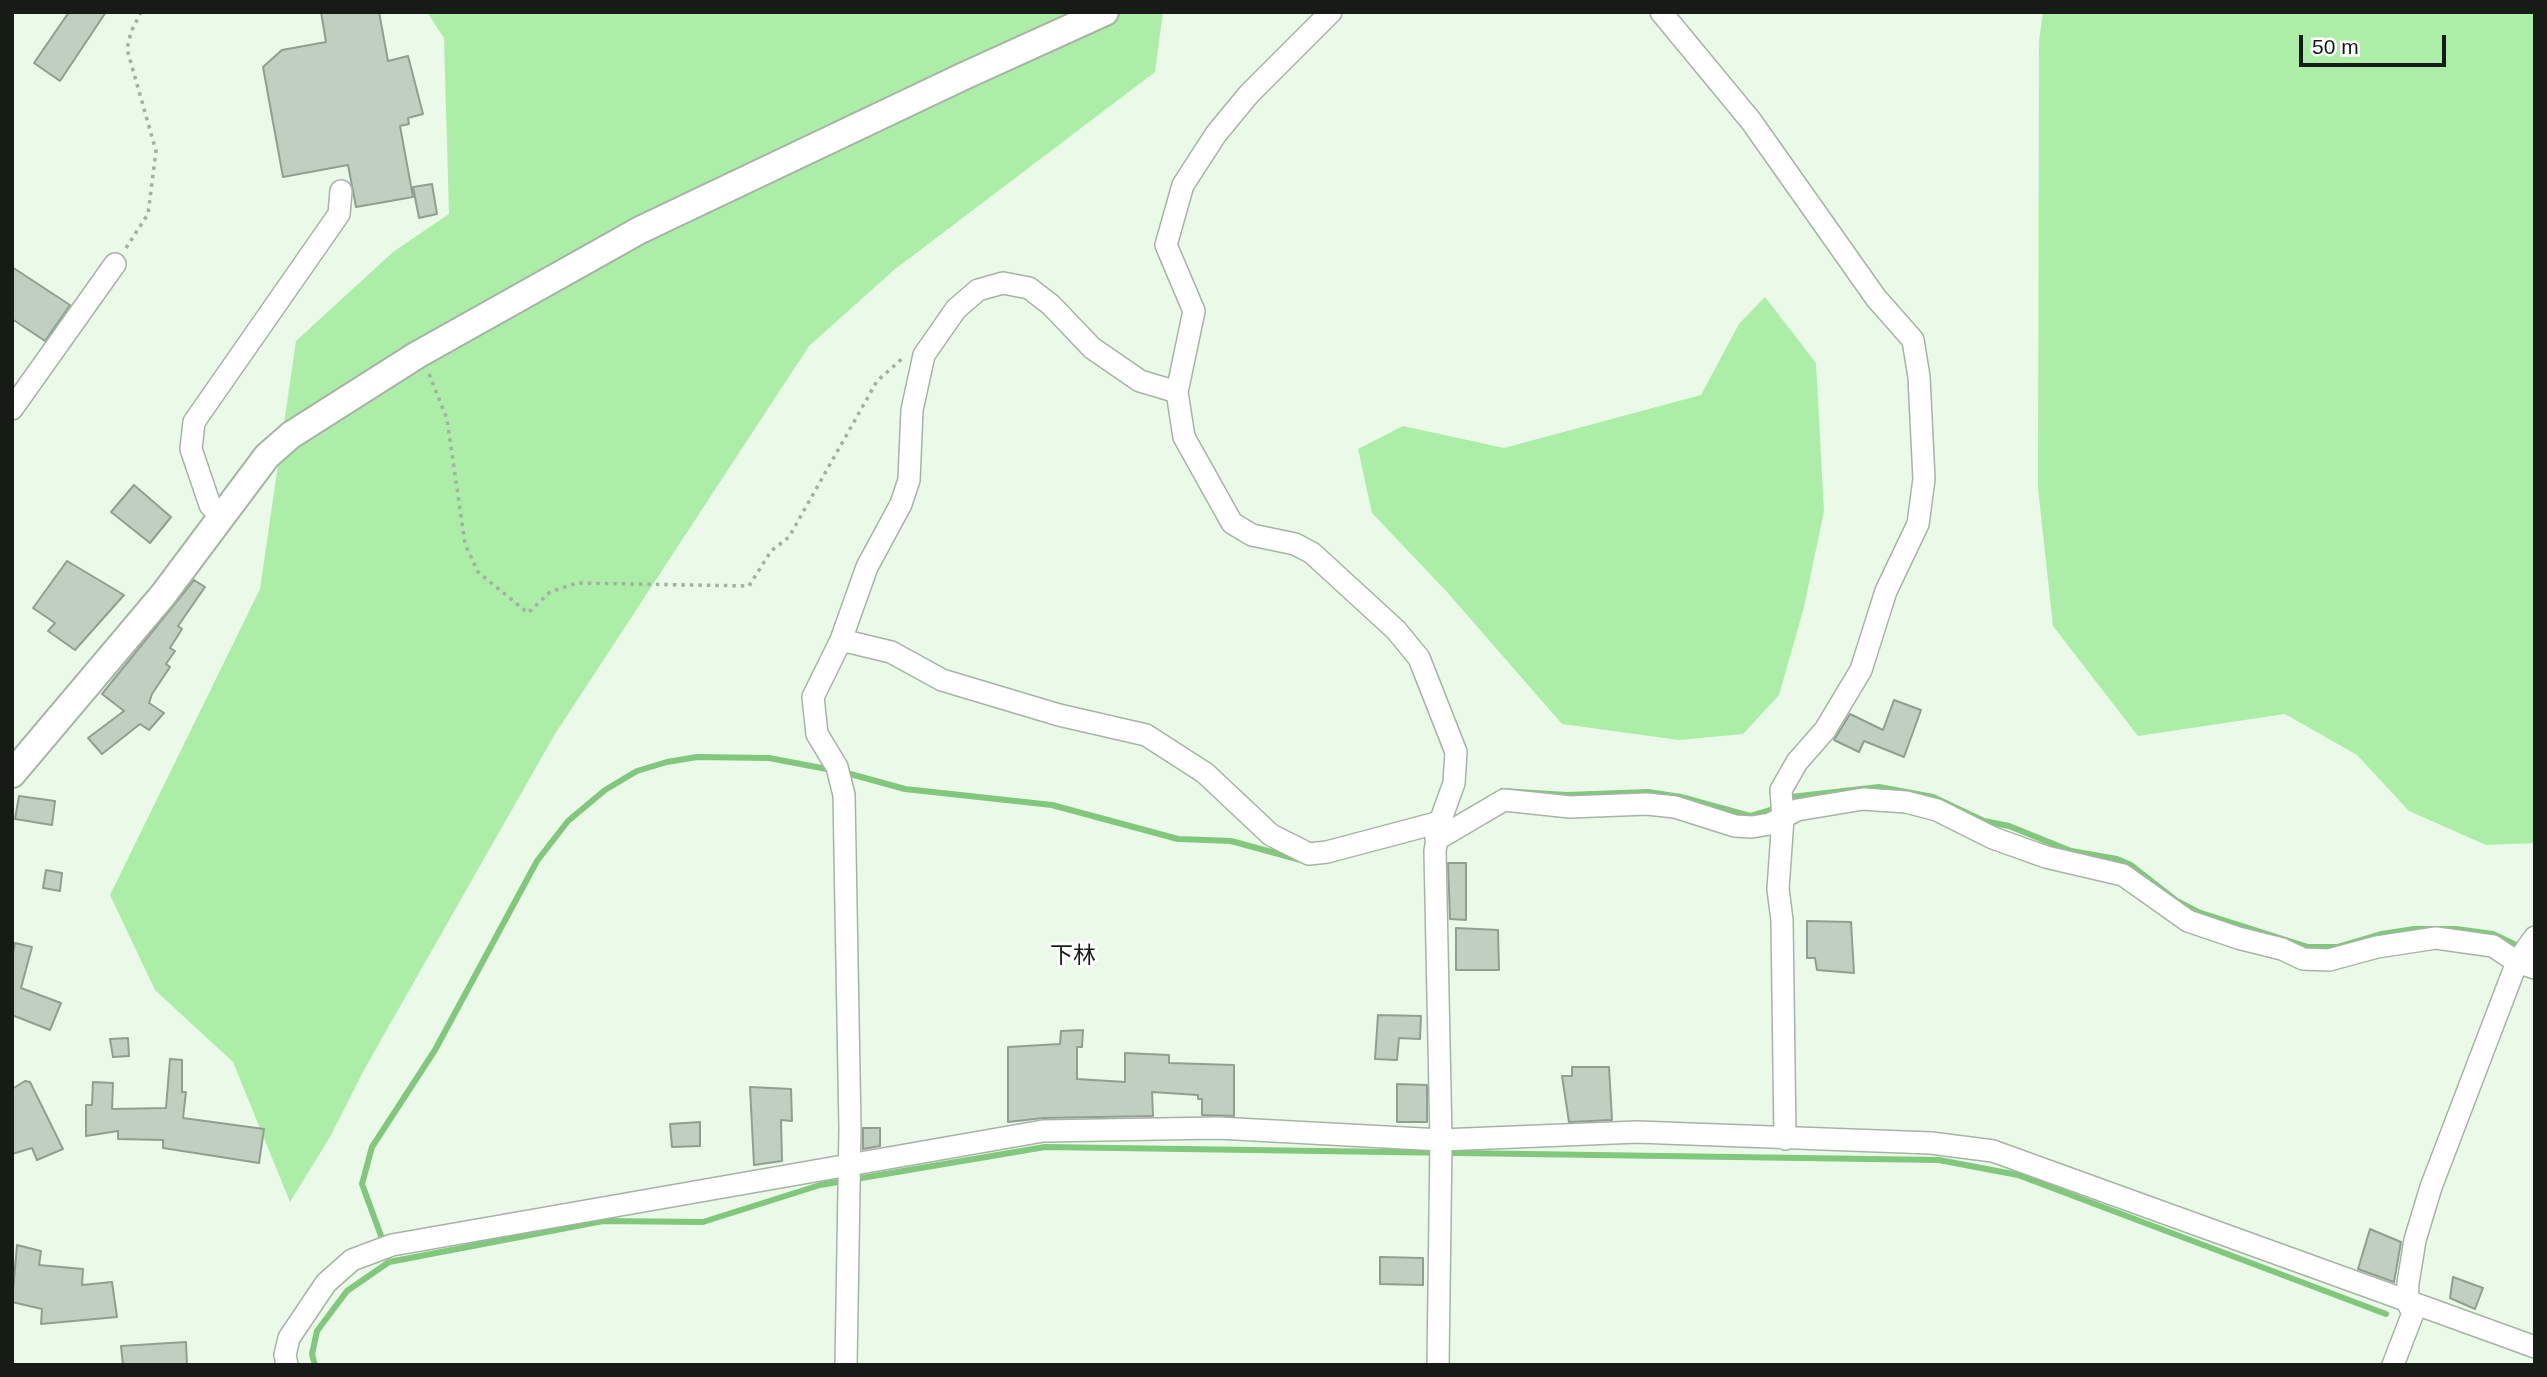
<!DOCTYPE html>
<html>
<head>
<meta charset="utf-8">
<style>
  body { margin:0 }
  #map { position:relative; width:2547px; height:1377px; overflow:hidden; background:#eaf9e8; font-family:Arial,sans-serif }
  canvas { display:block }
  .frame { position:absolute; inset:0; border:14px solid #161b16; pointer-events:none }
  .scale { position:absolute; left:2299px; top:35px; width:147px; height:32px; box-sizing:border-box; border:4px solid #161b16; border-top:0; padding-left:9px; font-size:21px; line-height:24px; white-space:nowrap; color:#161b16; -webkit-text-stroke:5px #fff; paint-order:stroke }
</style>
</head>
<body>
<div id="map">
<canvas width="2547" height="1377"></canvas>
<div class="frame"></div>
<div class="scale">50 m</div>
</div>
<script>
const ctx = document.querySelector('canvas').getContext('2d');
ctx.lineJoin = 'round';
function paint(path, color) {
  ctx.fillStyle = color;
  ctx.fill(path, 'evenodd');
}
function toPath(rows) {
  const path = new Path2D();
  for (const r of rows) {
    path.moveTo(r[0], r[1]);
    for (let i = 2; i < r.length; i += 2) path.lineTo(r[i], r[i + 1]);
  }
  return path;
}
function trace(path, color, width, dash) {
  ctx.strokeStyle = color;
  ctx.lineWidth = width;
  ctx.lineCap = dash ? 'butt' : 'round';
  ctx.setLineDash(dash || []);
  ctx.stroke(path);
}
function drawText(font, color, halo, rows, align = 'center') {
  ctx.font = font + ' Arial,"Noto Sans JP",sans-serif';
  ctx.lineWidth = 6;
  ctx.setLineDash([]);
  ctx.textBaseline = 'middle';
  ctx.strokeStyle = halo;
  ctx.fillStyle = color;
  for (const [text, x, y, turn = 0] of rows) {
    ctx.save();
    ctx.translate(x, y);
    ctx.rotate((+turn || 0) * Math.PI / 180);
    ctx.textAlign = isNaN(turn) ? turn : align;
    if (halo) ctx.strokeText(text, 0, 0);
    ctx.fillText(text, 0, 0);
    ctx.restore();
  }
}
const green = toPath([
  [427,12,1163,12,1155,72,894,270,809,346,555,734,365,1068,330,1137,290,1202,233,1062,155,990,110,895,260,589,296,341,393,252,449,214,444,38],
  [2043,12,2535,12,2535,843,2486,845,2409,811,2357,755,2285,714,2138,736,2053,626,2038,488,2039,41],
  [1765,297,1816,363,1824,511,1804,607,1779,695,1743,734,1679,740,1562,724,1447,592,1372,513,1358,449,1403,426,1504,448,1701,395,1739,324]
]);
const stream = toPath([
  [843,772,905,789,1052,805,1178,839,1231,841,1308,862],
  [1502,791,1567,795,1648,792,1681,797,1750,816,1770,810,1791,797,1879,787,1933,797,1984,821,2009,826,2071,851,2117,859,2131,865,2177,901,2198,912,2308,947,2338,947,2382,934,2414,929,2456,929,2493,934,2516,945],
  [384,1244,362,1184,372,1147,435,1050,537,861,568,821,605,790,637,771,667,762,697,757,769,758,832,770],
  [315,1365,312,1354,317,1331,347,1291,389,1262,603,1221,703,1222,820,1185,1045,1147,1939,1160,2018,1175,2386,1314]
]);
const building = toPath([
  [69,12,106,12,60,81,34,63,69,12],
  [321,12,379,12,388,61,408,56,423,114,408,118,409,124,400,126,413,197,356,207,348,165,283,177,263,67,282,50,326,42,321,12],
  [432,184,437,214,419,218,413,187,432,184],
  [12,267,70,305,45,341,12,319,12,267],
  [134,485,171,517,150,543,111,512,134,485],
  [67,561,124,595,75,650,48,631,55,623,33,608,67,561],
  [194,580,205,587,178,626,182,629,170,648,175,651,166,664,170,667,152,694,149,703,164,713,149,730,140,724,102,754,88,738,124,711,102,694,194,580],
  [1894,700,1921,710,1904,757,1864,741,1859,752,1834,740,1850,714,1883,730,1894,700],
  [19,796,55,801,52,825,15,819,19,796],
  [1448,863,1466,863,1466,920,1450,919,1448,863],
  [46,870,62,873,60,891,43,888,46,870],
  [1807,921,1851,922,1854,973,1817,970,1815,958,1807,958,1807,921],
  [1456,928,1498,930,1499,970,1456,970,1456,928],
  [15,943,32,947,21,988,61,1003,50,1030,12,1015,12,956,15,943],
  [1378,1015,1421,1016,1420,1039,1399,1038,1397,1060,1375,1059,1378,1015],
  [1083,1030,1082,1047,1077,1047,1077,1079,1125,1082,1125,1053,1169,1055,1169,1063,1234,1065,1234,1116,1202,1115,1202,1099,1198,1099,1198,1095,1152,1092,1153,1116,1043,1118,1008,1122,1008,1047,1060,1044,1061,1031,1083,1030],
  [128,1038,129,1056,113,1057,110,1039,128,1038],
  [170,1059,182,1060,182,1092,186,1092,183,1118,264,1129,259,1163,163,1148,163,1140,118,1139,118,1131,86,1136,86,1105,92,1105,93,1082,113,1083,112,1109,166,1108,170,1059],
  [1572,1067,1609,1067,1612,1120,1569,1122,1562,1076,1572,1076,1572,1067],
  [25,1081,30,1082,63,1149,37,1160,32,1148,12,1154,12,1089,25,1081],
  [1397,1084,1427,1085,1427,1122,1397,1122,1397,1084],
  [750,1087,791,1089,792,1121,781,1120,782,1161,754,1165,750,1087],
  [700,1122,700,1146,672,1147,670,1124,700,1122],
  [863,1128,880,1128,880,1146,863,1149,863,1128],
  [2370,1229,2401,1242,2394,1282,2358,1269,2370,1229],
  [17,1245,41,1251,39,1265,83,1269,82,1285,112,1282,117,1317,41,1324,42,1309,12,1302,17,1245],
  [1380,1257,1423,1258,1423,1285,1380,1284,1380,1257],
  [2453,1277,2483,1288,2475,1309,2450,1298,2453,1277],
  [186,1342,187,1365,123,1365,121,1346,186,1342]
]);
const path = toPath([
  [126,248,148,214,156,151,127,49,131,32,141,12],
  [429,374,447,419,465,544,478,572,528,613,550,592,577,583,749,586,771,551,789,537,877,381,903,358]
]);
const minor = toPath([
  [1331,12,1249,94,1216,134,1183,185,1166,245,1194,311,1177,392,1184,437,1232,523,1252,535,1295,544,1312,553,1396,630,1419,658,1456,752,1454,783,1440,822,1435,851,1441,1140,1438,1365],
  [1661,12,1751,121,1876,298,1913,340,1919,377,1924,479,1918,524,1886,591,1861,670,1825,730,1797,762,1781,790,1783,818,1778,889,1782,920,1785,1139],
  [12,409,115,264],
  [221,518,210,505,191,449,194,422,339,214,341,191],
  [841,640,891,652,942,680,1059,715,1146,735,1205,773,1271,835,1309,854,1327,852,1440,822],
  [1436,840,1504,800,1570,807,1647,804,1675,807,1735,826,1752,827,1770,824,1797,810,1863,799,1906,802,1937,810,1993,838,2046,857,2123,875,2188,921,2238,938,2282,949,2303,959,2329,960,2377,947,2436,938,2493,946,2517,962,2535,968],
  [287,1365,285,1355,289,1338,326,1283,352,1260,392,1245,1043,1131,1218,1128,1441,1140,1637,1132,1931,1143,1993,1151,2535,1347],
  [846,1365,850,1129,844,795,837,767,817,734,813,697,841,640,867,567,901,504,909,480,912,410,924,355,956,309,978,290,1003,283,1029,288,1051,305,1092,348,1140,381,1177,392],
  [2393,1365,2413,1313,2407,1302,2408,1283,2415,1240,2431,1187,2517,962,2535,937]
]);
const tertiary = toPath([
  [12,774,163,595,267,456,291,435,417,355,640,230,964,76,1105,12]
]);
const neighbourhoodNames = [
  ["下林",1073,957]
];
paint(green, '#aceda7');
trace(stream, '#81c77c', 6);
paint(building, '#c0cfbf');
trace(building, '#919f90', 2);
trace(minor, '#a6b4a5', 24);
trace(tertiary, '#a6b4a5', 30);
trace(path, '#a4b0a3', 3.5, [3.5, 5]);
trace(minor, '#fff', 21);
trace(tertiary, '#fff', 26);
drawText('23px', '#161b16', '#fff', neighbourhoodNames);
</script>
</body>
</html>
